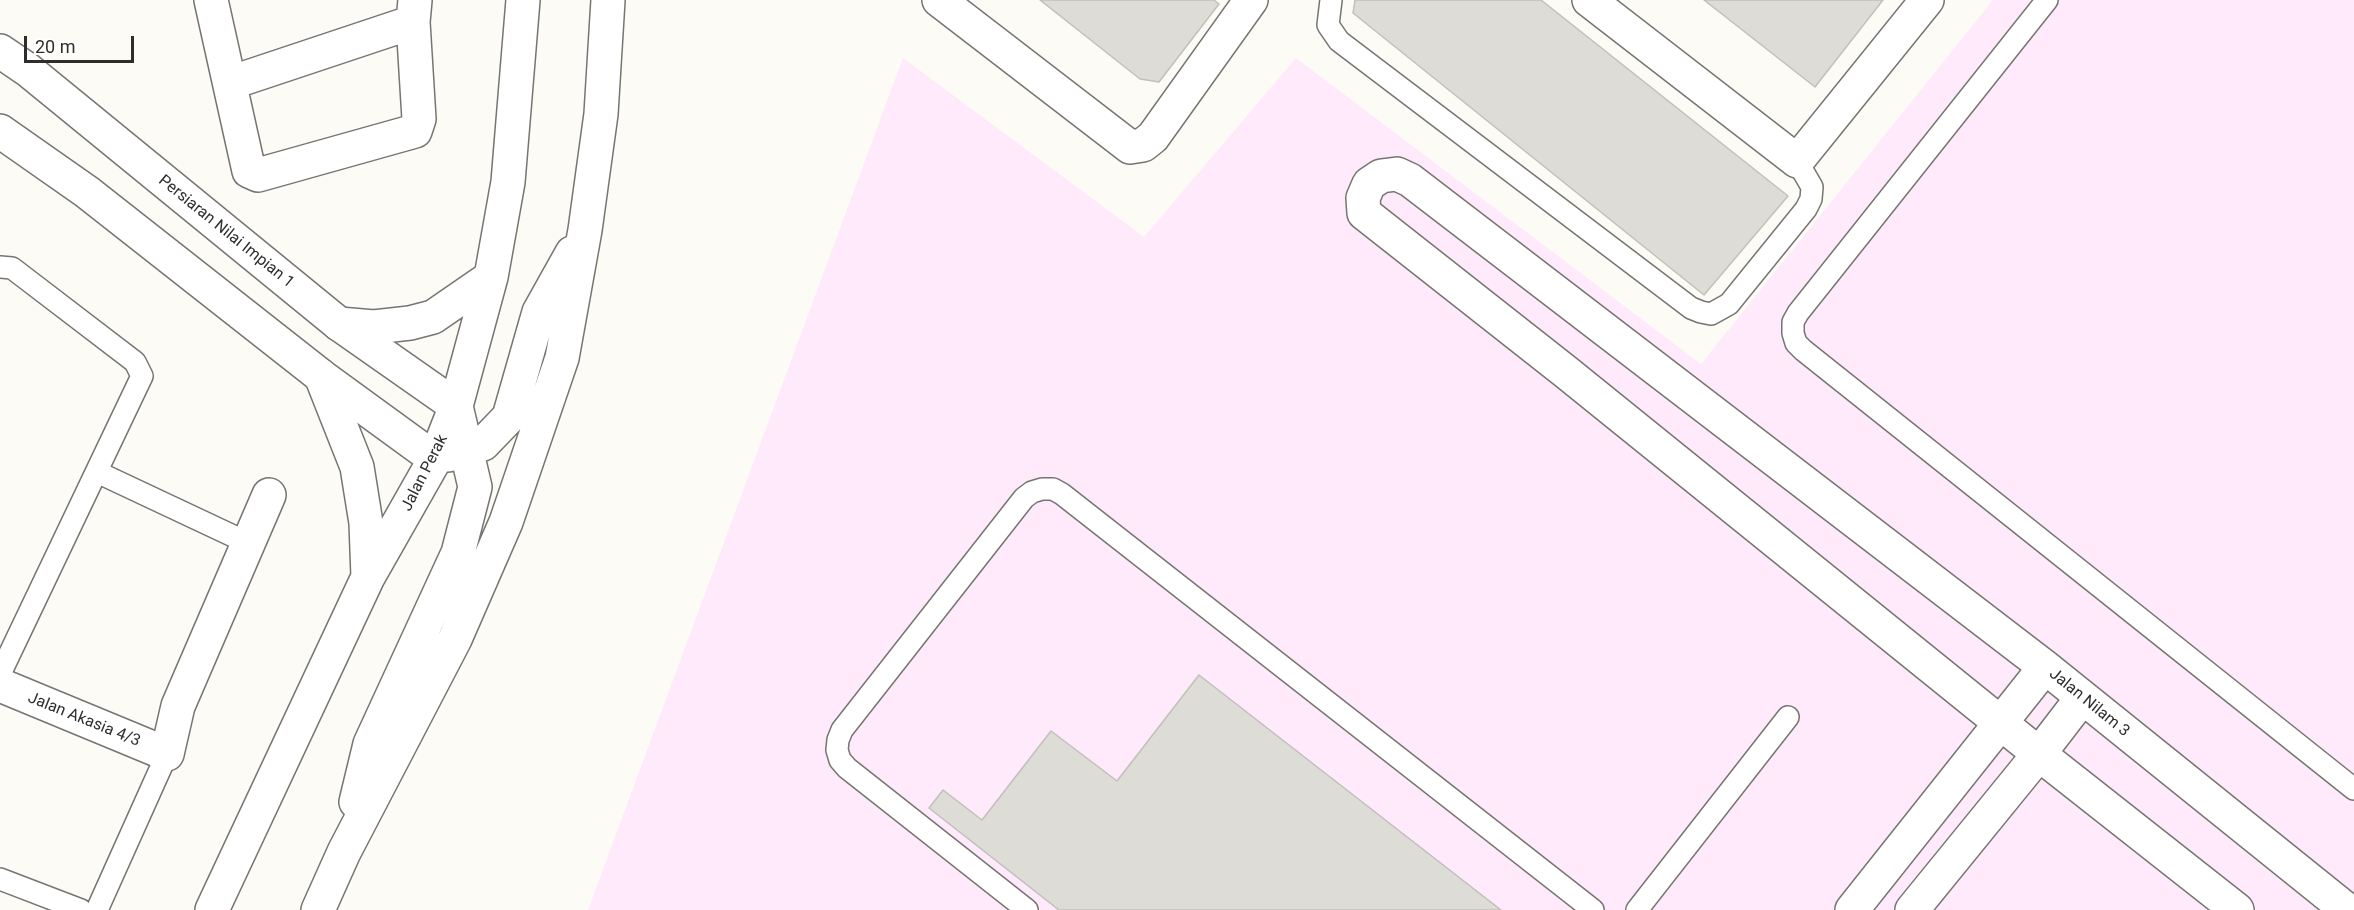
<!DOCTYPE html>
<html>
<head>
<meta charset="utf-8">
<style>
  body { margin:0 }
  #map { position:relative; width:2354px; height:910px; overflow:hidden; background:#fdfbf6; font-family:Roboto,sans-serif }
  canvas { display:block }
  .scale { position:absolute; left:24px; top:36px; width:110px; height:27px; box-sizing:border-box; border:3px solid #2e2d2b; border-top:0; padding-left:8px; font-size:18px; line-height:21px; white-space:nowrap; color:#2e2d2b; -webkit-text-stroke:4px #fff; paint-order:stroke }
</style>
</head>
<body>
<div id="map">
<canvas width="2354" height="910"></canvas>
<div class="scale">20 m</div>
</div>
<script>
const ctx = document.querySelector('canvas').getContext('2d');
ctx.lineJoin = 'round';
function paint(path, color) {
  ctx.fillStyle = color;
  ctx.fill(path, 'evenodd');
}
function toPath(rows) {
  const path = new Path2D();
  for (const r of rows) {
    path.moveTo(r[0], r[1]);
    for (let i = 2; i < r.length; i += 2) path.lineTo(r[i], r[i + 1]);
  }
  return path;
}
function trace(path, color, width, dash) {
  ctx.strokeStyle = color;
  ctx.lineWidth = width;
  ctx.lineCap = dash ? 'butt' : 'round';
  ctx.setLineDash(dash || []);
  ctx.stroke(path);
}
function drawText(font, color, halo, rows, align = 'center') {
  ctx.font = font + ' Roboto,sans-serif';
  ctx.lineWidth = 4.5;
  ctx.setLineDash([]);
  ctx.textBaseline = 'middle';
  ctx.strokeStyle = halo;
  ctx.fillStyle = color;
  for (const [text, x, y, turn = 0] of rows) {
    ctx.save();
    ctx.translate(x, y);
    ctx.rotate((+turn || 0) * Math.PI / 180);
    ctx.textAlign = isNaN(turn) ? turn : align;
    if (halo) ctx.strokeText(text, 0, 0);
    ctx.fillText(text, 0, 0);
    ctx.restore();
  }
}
const industrial = toPath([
  [1993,0,2354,0,2354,910,588,910,903,58,1144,237,1296,58,1701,364]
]);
const building = toPath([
  [1040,0,1214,0,1219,4,1159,82,1140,79,1040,0],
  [1355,0,1541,0,1788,196,1704,295,1353,13,1355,0],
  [1704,0,1883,0,1815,87,1704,0],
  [1199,675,1501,910,1059,910,929,808,943,790,982,820,1051,731,1117,781,1199,675]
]);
const service = toPath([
  [1331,0,1328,25,1339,41,1691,308,1701,312,1711,314,1729,304,1806,209,1811,199,1812,187,1797,161],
  [2047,0,1798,313,1793,322,1793,333,1796,343,1803,350,2354,789],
  [0,267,12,268,16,271,135,362,142,376,0,674],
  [97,472,248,543],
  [0,879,81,910],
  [97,910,167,754],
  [1027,910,847,768,840,760,837,750,838,740,842,730,1024,498,1032,492,1042,489,1053,489,1062,494,1593,910],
  [1637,910,1788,717]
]);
const minor = toPath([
  [211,0,249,171,258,175,415,131,419,119,413,22,415,0],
  [939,0,1130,147,1143,145,1153,137,1251,0],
  [1589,0,1797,161,1927,0],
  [230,83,413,22],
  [2045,667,1410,180,1397,174,1381,176,1369,184,1363,198,1364,213,1566,372,2039,754,2082,698],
  [0,685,167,754,178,706,269,495],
  [1852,910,2045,667,2347,910],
  [1912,910,2039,754,2237,910]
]);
const tertiary = toPath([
  [0,51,28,70,339,324,456,406],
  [0,131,87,192,321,376,435,459]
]);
const secondary = toPath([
  [339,324,374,327,410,323,433,317,491,277],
  [321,376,357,467,366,523,368,577],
  [448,455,483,444,509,417,539,312,572,253],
  [356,802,370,744,458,553,475,487,456,406],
  [212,910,368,577,435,459,456,406,491,277,508,182,523,0],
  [318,910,344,852,455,639,506,522,562,358,585,230,601,114,608,0]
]);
const streetNames = [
  ["Persiaran Nilai Impian 1",226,232,39],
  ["Jalan Perak",425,473,-63],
  ["Jalan Nilam 3",2089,703,39],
  ["Jalan Akasia 4/3",84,720,22]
];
paint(industrial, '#feeafa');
paint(building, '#dddcd6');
trace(building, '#c1c0bb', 1.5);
trace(service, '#777571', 24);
trace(minor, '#777571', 36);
trace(tertiary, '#777571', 36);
trace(secondary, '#777571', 36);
trace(service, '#fff', 21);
trace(minor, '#fff', 33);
trace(tertiary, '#fff', 33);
trace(secondary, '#fff', 33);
drawText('16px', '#2e2d2b', '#fff', streetNames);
</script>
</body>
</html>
